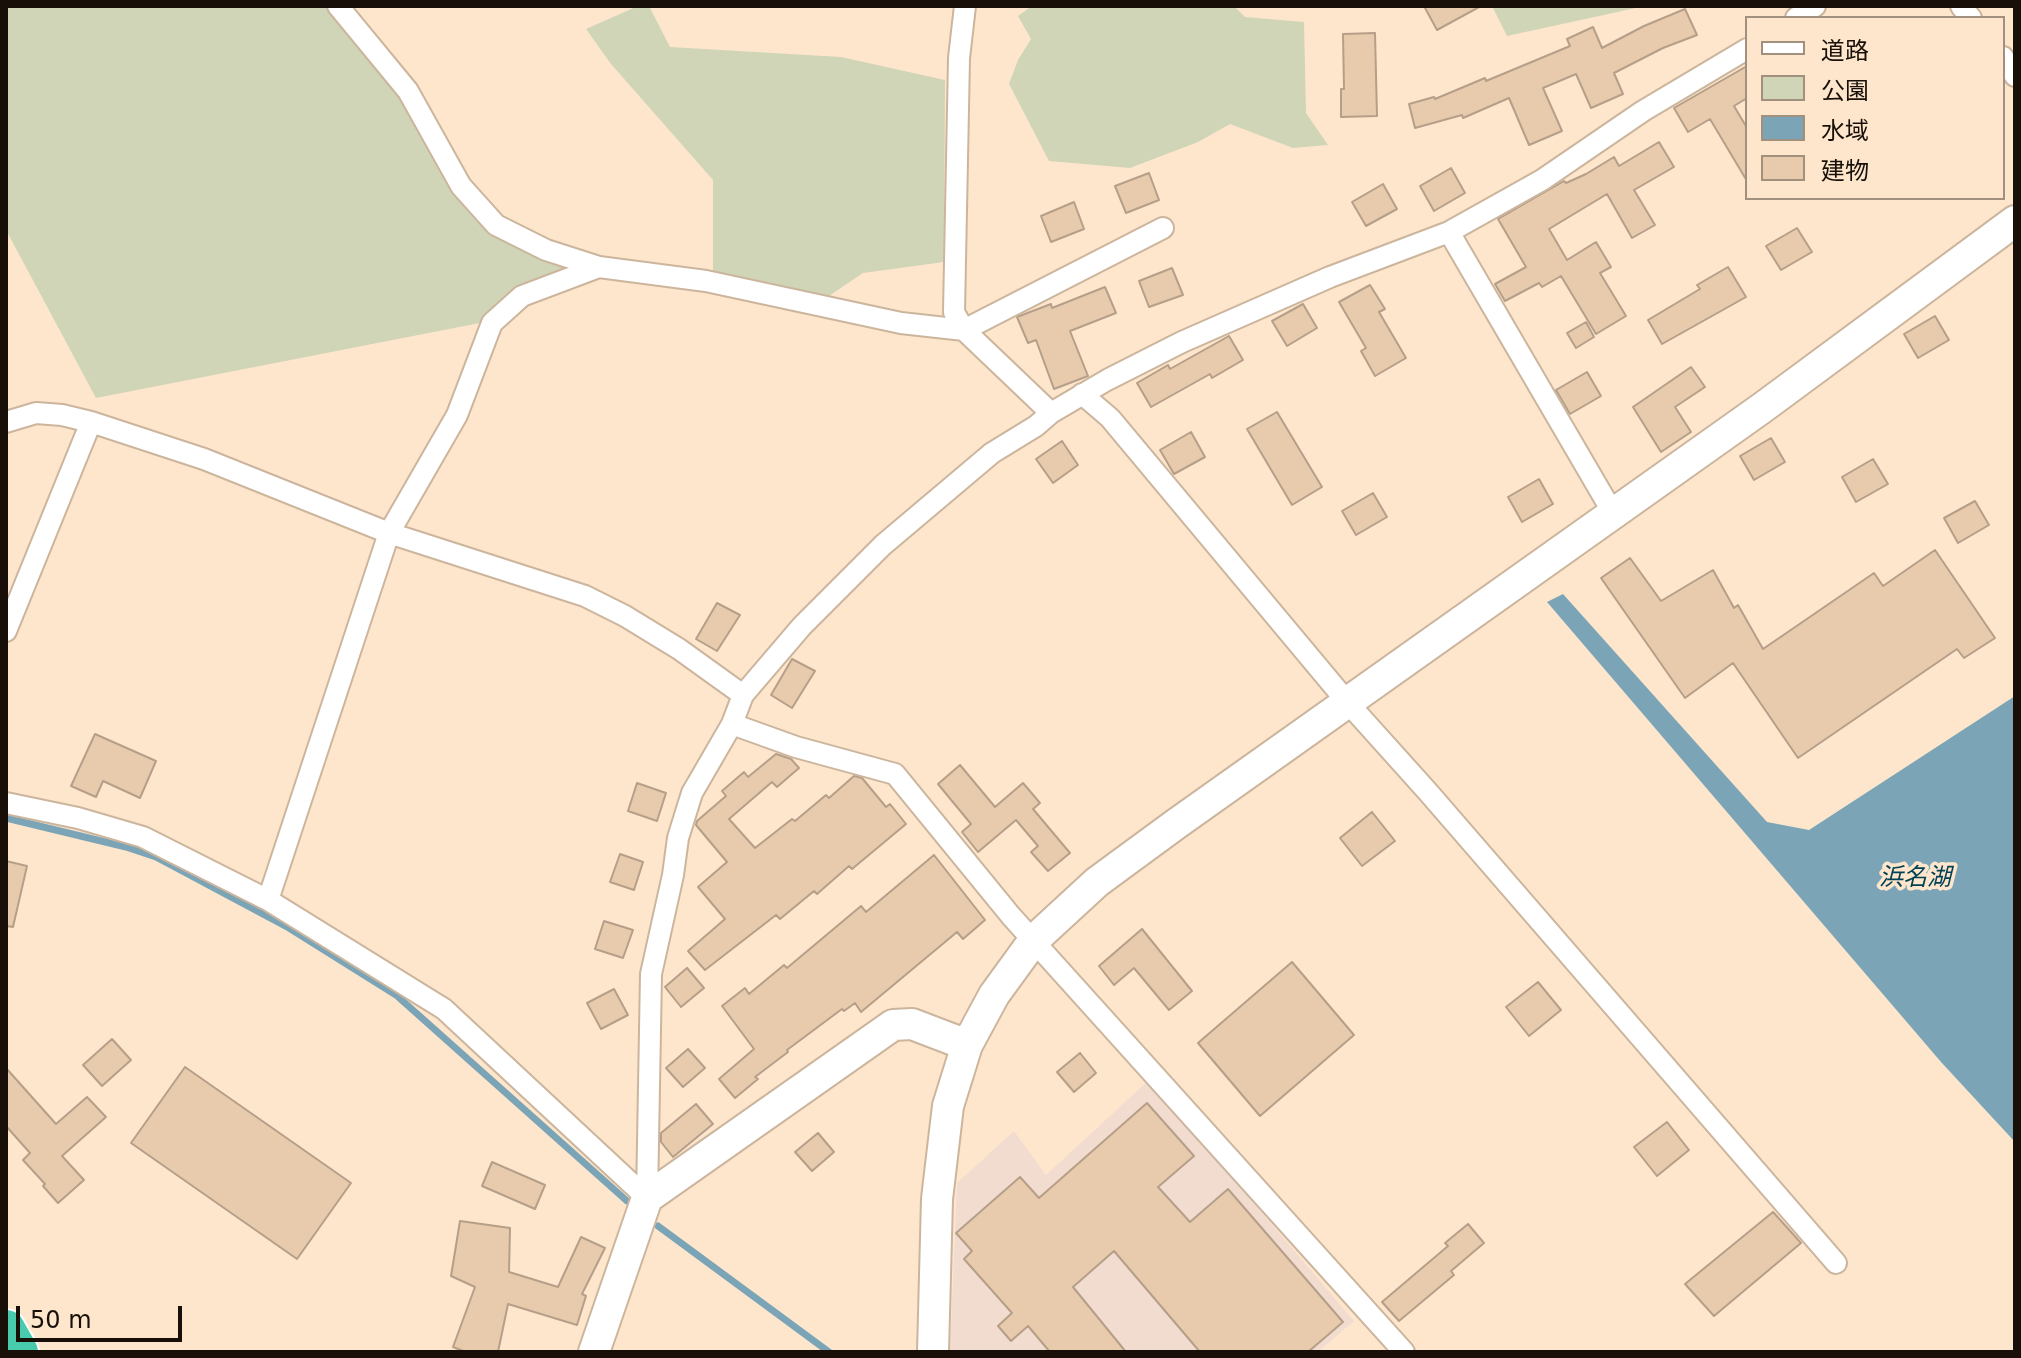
<!DOCTYPE html>
<html>
<head>
<meta charset="utf-8">
<style>
  body { margin:0 }
  #map { position:relative; width:2021px; height:1358px; overflow:hidden; background:#fee6cd; font-family:"DejaVu Sans","Noto Sans JP",sans-serif }
  canvas { display:block }
  .frame { position:absolute; inset:0; border:8px solid #181008; pointer-events:none }
  .legend { position:absolute; left:1745px; top:16px; width:260px; height:184px; box-sizing:border-box; background:#fee6cd; border:2px solid #a2907e; margin:0; padding:10px 14px; list-style:none; font-size:24px; color:#181008 }
  .legend li { display:flex; align-items:center; gap:16px; height:40px }
  .legend b { width:40px; border:2px solid #a2907e }
  .scale { position:absolute; left:16px; top:1306px; width:166px; height:36px; box-sizing:border-box; border:4px solid #181008; border-top:0; padding-left:10px; font-size:24px; line-height:28px; white-space:nowrap; color:#181008; -webkit-text-stroke:6px #fee6cd; paint-order:stroke }
</style>
</head>
<body>
<div id="map">
<canvas width="2021" height="1358"></canvas>
<div class="frame"></div>
<ul class="legend">
<li><b style="height:10px;background:#fff"></b>道路</li>
<li><b style="height:22px;background:#d0d5b8"></b>公園</li>
<li><b style="height:22px;background:#7ba5b7"></b>水域</li>
<li><b style="height:22px;background:#e8cbad"></b>建物</li>
</ul>
<div class="scale">50 m</div>
</div>
<script>
const ctx = document.querySelector('canvas').getContext('2d');
ctx.lineJoin = 'round';
function paint(path, color) {
  ctx.fillStyle = color;
  ctx.fill(path, 'evenodd');
}
function toPath(rows) {
  const path = new Path2D();
  for (const r of rows) {
    path.moveTo(r[0], r[1]);
    for (let i = 2; i < r.length; i += 2) path.lineTo(r[i], r[i + 1]);
  }
  return path;
}
function trace(path, color, width, dash) {
  ctx.strokeStyle = color;
  ctx.lineWidth = width;
  ctx.lineCap = dash ? 'butt' : 'round';
  ctx.setLineDash(dash || []);
  ctx.stroke(path);
}
function drawText(font, color, halo, rows, align = 'center') {
  ctx.font = font + ' "DejaVu Sans","Noto Sans JP",sans-serif';
  ctx.lineWidth = 7;
  ctx.setLineDash([]);
  ctx.textBaseline = 'middle';
  ctx.strokeStyle = halo;
  ctx.fillStyle = color;
  for (const [text, x, y, turn = 0] of rows) {
    ctx.save();
    ctx.translate(x, y);
    ctx.rotate((+turn || 0) * Math.PI / 180);
    ctx.textAlign = isNaN(turn) ? turn : align;
    if (halo) ctx.strokeText(text, 0, 0);
    ctx.fillText(text, 0, 0);
    ctx.restore();
  }
}
const industrial = toPath([
  [1149,1080,1354,1321,1318,1352,950,1352,957,1183,1014,1131,1046,1175]
]);
const green = toPath([
  [6,6,346,6,485,212,575,276,490,321,96,398,6,230],
  [638,6,649,6,670,47,841,57,945,80,944,262,863,273,826,298,713,282,713,180,611,64,586,29],
  [1032,6,1234,6,1245,17,1304,22,1306,113,1328,145,1293,148,1230,124,1198,142,1130,168,1049,161,1009,84,1018,60,1031,39,1018,16],
  [1492,6,1645,6,1507,36]
]);
const water = toPath([
  [1563,594,1767,822,1809,830,2015,696,2015,1142,1941,1062,1547,602]
]);
const stream = toPath([
  [6,818,126,847,156,857,289,928,396,995,627,1201],
  [658,1226,829,1352]
]);
const building = toPath([
  [1424,6,1481,6,1437,30,1424,6],
  [1685,9,1697,35,1663,48,1614,73,1623,94,1591,108,1576,74,1543,88,1562,131,1529,145,1509,98,1463,118,1462,115,1415,128,1409,104,1434,97,1435,99,1485,78,1486,81,1570,46,1567,39,1593,27,1602,48,1644,26,1685,9],
  [1375,33,1377,116,1341,117,1341,89,1344,89,1343,34,1375,33],
  [1747,66,1747,98,1734,106,1747,128,1747,181,1710,119,1688,132,1674,108,1747,66],
  [1659,142,1674,167,1634,190,1655,225,1632,238,1607,194,1549,229,1567,260,1596,242,1611,267,1600,273,1626,316,1596,334,1561,276,1542,287,1539,283,1505,301,1495,284,1526,267,1498,219,1564,181,1566,183,1586,174,1614,157,1619,166,1659,142],
  [1451,168,1465,193,1434,211,1420,186,1451,168],
  [1149,173,1159,200,1126,213,1115,186,1149,173],
  [1383,184,1397,209,1366,226,1352,202,1383,184],
  [1074,202,1084,229,1051,242,1041,216,1074,202],
  [1797,228,1812,252,1781,270,1766,246,1797,228],
  [1728,267,1746,297,1662,344,1648,320,1700,289,1697,285,1728,267],
  [1172,268,1183,295,1149,307,1139,281,1172,268],
  [1370,285,1385,309,1379,312,1406,358,1375,376,1361,351,1366,348,1339,302,1370,285],
  [1105,287,1116,313,1070,331,1088,376,1054,389,1036,340,1028,343,1017,317,1051,304,1052,308,1105,287],
  [1303,304,1317,328,1287,346,1272,321,1303,304],
  [1935,316,1949,340,1918,358,1904,334,1935,316],
  [1586,322,1594,337,1576,348,1567,333,1586,322],
  [1229,336,1243,360,1212,378,1210,374,1151,407,1137,383,1168,365,1170,369,1229,336],
  [1691,367,1705,387,1675,407,1691,432,1661,452,1633,407,1691,367],
  [1587,372,1601,396,1570,414,1556,390,1587,372],
  [1277,412,1322,487,1292,505,1247,429,1277,412],
  [1191,432,1205,457,1174,474,1160,450,1191,432],
  [1771,438,1785,462,1754,480,1740,456,1771,438],
  [1062,441,1078,465,1053,483,1036,459,1062,441],
  [1873,459,1888,484,1856,502,1842,477,1873,459],
  [1539,479,1553,504,1522,522,1508,497,1539,479],
  [1373,493,1387,517,1356,535,1342,511,1373,493],
  [1975,501,1989,525,1958,543,1944,518,1975,501],
  [1935,550,1995,638,1964,658,1957,649,1798,758,1733,663,1685,698,1601,578,1630,558,1661,601,1713,570,1734,608,1738,605,1763,649,1874,573,1883,586,1935,550],
  [717,603,740,615,717,651,696,639,717,603],
  [792,659,815,671,792,708,771,695,792,659],
  [95,734,156,761,140,798,103,781,96,797,71,786,95,734],
  [776,754,791,759,799,768,777,787,772,782,729,819,755,848,792,819,795,821,826,795,829,798,854,776,862,778,886,807,890,804,906,824,852,869,849,866,817,894,814,891,780,919,776,915,705,970,688,951,725,919,698,887,727,862,696,825,697,821,726,796,722,791,744,772,748,777,776,754],
  [960,765,995,807,1023,783,1040,803,1033,809,1070,853,1048,871,1031,852,1038,846,1016,820,978,852,962,832,971,824,938,784,960,765],
  [637,783,666,793,657,821,628,811,637,783],
  [1372,812,1395,841,1362,866,1340,838,1372,812],
  [620,854,643,862,634,890,610,882,620,854],
  [934,855,985,920,963,939,957,932,861,1012,855,1003,844,1011,842,1009,787,1050,788,1052,755,1077,758,1079,735,1098,719,1079,754,1049,722,1006,745,988,749,994,784,965,787,968,861,906,866,912,934,855],
  [6,861,27,866,13,927,6,926,6,861],
  [604,921,633,930,623,958,595,949,604,921],
  [1142,929,1192,991,1169,1010,1134,968,1114,985,1099,966,1142,929],
  [1292,962,1354,1035,1260,1116,1198,1043,1292,962],
  [687,968,704,988,681,1007,665,987,687,968],
  [1538,982,1561,1010,1529,1036,1506,1007,1538,982],
  [614,989,628,1015,601,1029,587,1003,614,989],
  [112,1039,131,1060,102,1086,83,1065,112,1039],
  [688,1049,705,1068,683,1087,666,1068,688,1049],
  [1080,1053,1096,1073,1074,1092,1057,1072,1080,1053],
  [185,1067,351,1183,297,1259,131,1143,185,1067],
  [6,1068,56,1124,87,1097,106,1117,62,1156,84,1180,58,1203,43,1186,45,1184,23,1160,30,1153,6,1126,6,1068],
  [1147,1103,1194,1156,1158,1187,1190,1222,1228,1189,1343,1322,1308,1352,1200,1352,1114,1251,1073,1287,1126,1352,1050,1352,1028,1326,1011,1341,998,1326,1012,1313,964,1259,972,1251,956,1233,1020,1177,1039,1198,1147,1103],
  [696,1104,713,1124,673,1157,661,1142,661,1133,696,1104],
  [1667,1122,1689,1150,1657,1176,1634,1147,1667,1122],
  [818,1133,834,1152,812,1171,795,1152,818,1133],
  [492,1162,545,1185,535,1209,482,1186,492,1162],
  [1773,1212,1801,1243,1714,1316,1685,1284,1773,1212],
  [460,1221,510,1228,509,1272,558,1287,581,1237,605,1248,582,1294,586,1296,577,1325,508,1304,498,1352,466,1352,453,1347,475,1287,451,1276,460,1221],
  [1468,1224,1484,1243,1451,1271,1454,1275,1399,1321,1382,1302,1448,1246,1445,1243,1468,1224]
]);
const street = toPath([
  [338,6,408,91,461,186,496,225,546,250,599,267,706,281,901,323,964,330,1163,228],
  [965,6,959,58,954,312,964,330,1051,413],
  [1961,6,1971,18],
  [1796,18,1815,6],
  [2003,57,2015,76],
  [1449,232,1613,513],
  [1082,394,1110,418,1348,703,1428,792,1836,1263],
  [6,422,36,413,62,415,91,422,204,459,389,533,585,596,625,616,679,649,743,695],
  [6,631,91,422],
  [732,724,796,747,895,774,1011,916,1404,1352],
  [6,803,78,818,143,837,268,900,444,1009,647,1198],
  [268,900,389,533,457,415,492,323,522,296,599,267],
  [647,1198,651,974,673,875,678,838,692,793,732,724,743,695,802,626,883,545,992,453,1036,426,1051,413,1107,380,1182,342,1330,277,1449,232,1542,180,1643,111,1747,49]
]);
const secondary = toPath([
  [594,1352,647,1198,893,1025,912,1024,967,1045],
  [933,1352,937,1199,948,1106,967,1045,994,995,1034,940,1097,882,1176,824,1762,408,2015,221]
]);
const highway = toPath([
  [6,1329,19,1352]
]);
const waterNames = [
  ["浜名湖",1915,879]
];
paint(industrial, '#f2dcd0');
paint(green, '#d0d5b8');
paint(water, '#7ba5b7');
trace(stream, '#7ba5b7', 7);
paint(building, '#e8cbad');
trace(building, '#b69f88', 2);
trace(street, '#ccb59d', 24);
trace(secondary, '#ccb59d', 34);
trace(highway, '#fff', 42);
trace(street, '#fff', 20);
trace(secondary, '#fff', 30);
trace(highway, '#48caac', 38);
drawText('italic 24px', '#004154', '#fee6cd', waterNames);
</script>
</body>
</html>
